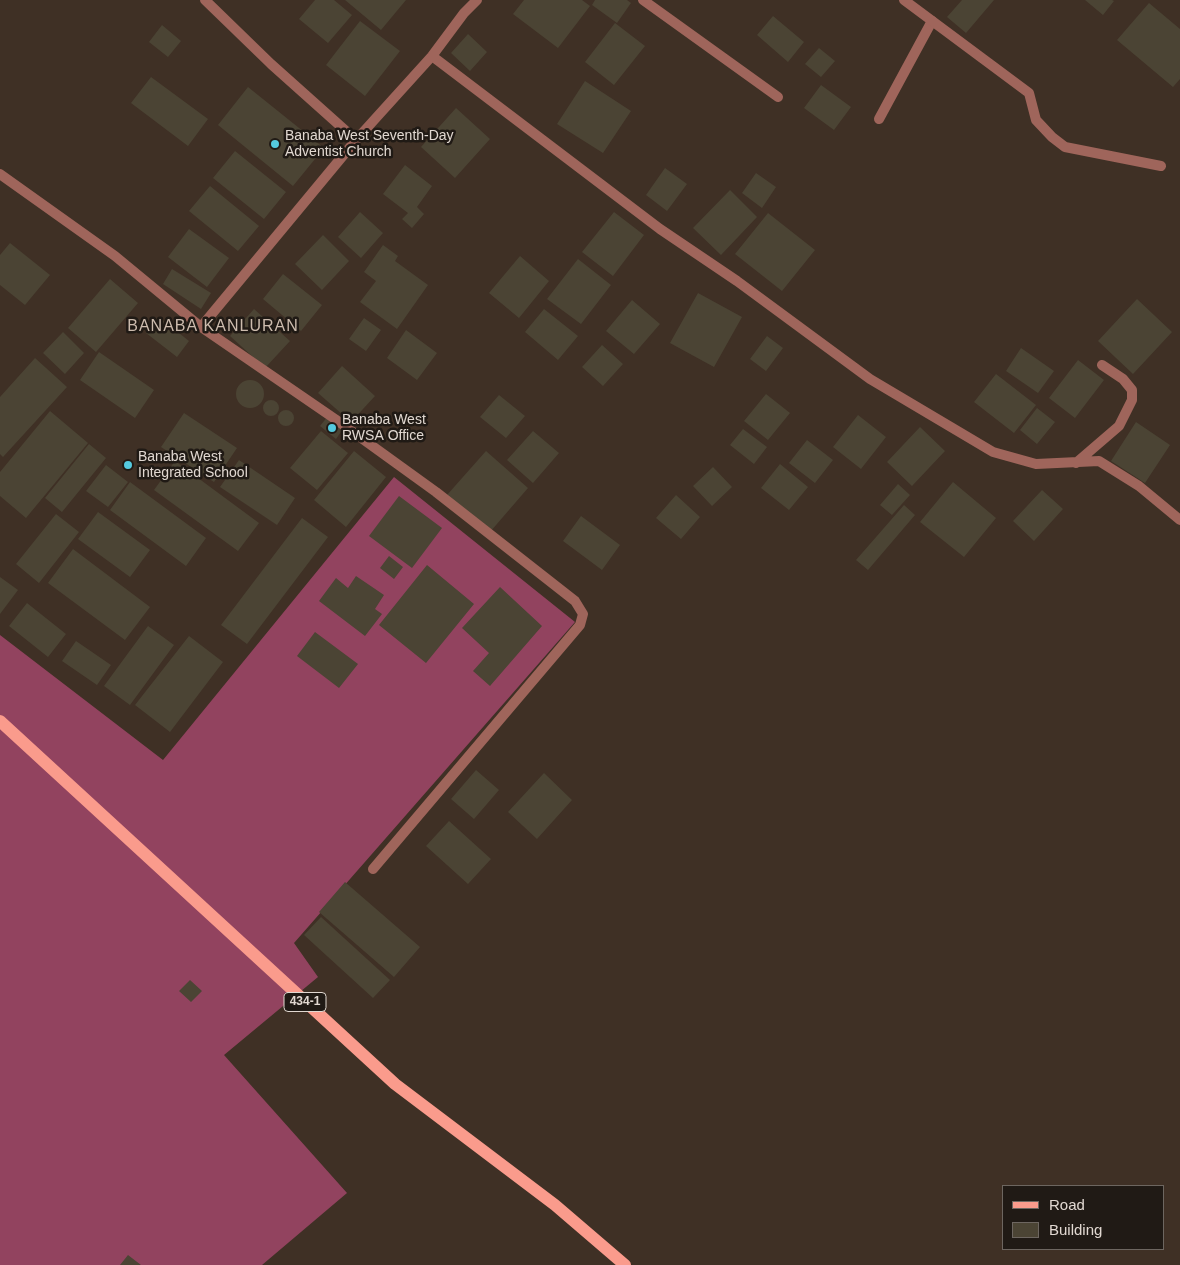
<!DOCTYPE html>
<html>
<head>
<meta charset="utf-8">
<style>
  body { margin:0 }
  #map { position:relative; width:1180px; height:1265px; overflow:hidden; background:#3f3025; font-family:Helvetica,sans-serif }
  canvas { display:block }
  .legend { position:absolute; left:1002px; top:1185px; width:162px; height:65px; box-sizing:border-box; background:#201a15; border:1px solid #6d6660; margin:0; padding:6px 9px; list-style:none; font-size:15px; color:#e1d8d1 }
  .legend li { display:flex; align-items:center; gap:10px; height:25px }
  .legend b { width:25px; border:1px solid #6d6660 }
</style>
</head>
<body>
<div id="map">
<canvas width="1180" height="1265"></canvas>
<ul class="legend">
<li><b style="height:6px;background:#fa9b8c"></b>Road</li>
<li><b style="height:14px;background:#4b4434"></b>Building</li>
</ul>
</div>
<script>
const ctx = document.querySelector('canvas').getContext('2d');
ctx.lineJoin = 'round';
function paint(path, color) {
  ctx.fillStyle = color;
  ctx.fill(path, 'evenodd');
}
function toPath(rows) {
  const path = new Path2D();
  for (const r of rows) {
    if (r.length === 3) {
      path.moveTo(r[0] + r[2], r[1]);
      path.arc(r[0], r[1], r[2], 0, 2 * Math.PI);
      continue;
    }
    path.moveTo(r[0], r[1]);
    for (let i = 2; i < r.length; i += 2) path.lineTo(r[i], r[i + 1]);
  }
  return path;
}
function trace(path, color, width, dash) {
  ctx.strokeStyle = color;
  ctx.lineWidth = width;
  ctx.lineCap = dash ? 'butt' : 'round';
  ctx.setLineDash(dash || []);
  ctx.stroke(path);
}
function drawText(font, color, halo, rows, align = 'center') {
  ctx.font = font + ' Helvetica,sans-serif';
  ctx.lineWidth = 5;
  ctx.setLineDash([]);
  ctx.textBaseline = 'middle';
  ctx.strokeStyle = halo;
  ctx.fillStyle = color;
  for (const [text, x, y, turn = 0] of rows) {
    ctx.save();
    ctx.translate(x, y);
    ctx.rotate((+turn || 0) * Math.PI / 180);
    ctx.textAlign = isNaN(turn) ? turn : align;
    if (halo) ctx.strokeText(text, 0, 0);
    ctx.fillText(text, 0, 0);
    ctx.restore();
  }
}
const forest = toPath([
  [394,477,575,622,294,943,318,977,224,1055,347,1193,262,1265,0,1265,0,635,163,760]
]);
const building = toPath([
  [315,0,334,0,352,15,328,43,299,19],
  [345,0,406,0,381,30],
  [524,0,582,0,590,6,558,48,513,14],
  [595,0,627,0,631,3,617,23,592,5],
  [962,0,994,0,966,33,947,17],
  [1085,0,1112,0,1114,1,1103,15],
  [1149,3,1180,29,1180,79,1173,87,1117,40],
  [773,16,804,42,788,62,757,35],
  [360,21,400,51,365,96,326,65],
  [615,23,645,46,614,85,585,62],
  [162,25,181,41,168,57,149,42],
  [468,34,487,52,470,71,451,53],
  [819,48,835,61,821,77,805,64],
  [151,77,208,119,188,146,131,103],
  [585,81,631,111,603,153,557,124],
  [821,85,851,107,834,130,804,108],
  [248,87,324,148,293,186,218,125],
  [456,108,490,139,455,178,421,147],
  [235,151,286,192,264,219,213,178],
  [405,165,432,186,417,207,424,214,412,228,402,219,408,213,383,194],
  [665,168,687,184,667,211,646,195],
  [756,173,776,187,762,208,742,193],
  [210,186,259,226,238,251,189,211],
  [730,190,757,217,721,255,693,228],
  [360,212,383,233,361,258,338,237],
  [614,212,644,235,613,276,582,252],
  [768,213,815,250,782,291,735,254],
  [189,229,229,258,207,287,168,257],
  [323,235,349,261,322,290,295,264],
  [10,243,50,275,25,305,0,285,0,255],
  [383,245,398,256,395,261,428,285,397,329,360,302,376,281,364,272],
  [520,256,549,281,519,318,489,293],
  [578,259,611,285,581,324,547,299],
  [172,269,211,293,201,309,163,284],
  [283,274,322,305,301,331,263,299],
  [110,279,138,303,96,352,68,328],
  [698,293,742,317,714,367,670,343],
  [1137,299,1172,332,1133,374,1098,341],
  [632,300,660,324,634,354,606,331],
  [254,309,290,341,265,368,230,336],
  [544,309,578,336,558,360,525,332],
  [159,317,189,341,177,357,146,333],
  [364,318,381,330,366,351,349,339],
  [406,330,437,353,417,380,387,358],
  [63,332,84,353,65,374,43,353],
  [767,336,783,348,766,371,750,359],
  [602,345,623,364,603,386,582,367],
  [1021,348,1054,371,1038,393,1006,371],
  [99,352,154,390,135,418,80,380],
  [35,358,67,387,3,457,0,454,0,397],
  [1078,360,1104,380,1075,418,1049,398],
  [342,366,375,396,351,422,318,393],
  [996,374,1036,405,1014,433,974,402],
  [250,394,14],
  [766,394,790,413,768,440,744,421],
  [499,395,525,416,506,438,480,417],
  [271,408,8],
  [1037,408,1055,422,1037,444,1020,430],
  [286,418,8],
  [50,411,88,443,26,518,0,496,0,472],
  [184,413,237,448,214,482,161,447],
  [858,415,886,437,861,469,833,447],
  [328,416,343,429,336,439,320,426],
  [1136,422,1170,445,1145,483,1111,461],
  [920,427,945,451,912,486,887,462],
  [743,429,767,447,754,464,730,445],
  [321,431,348,453,317,490,290,468],
  [533,431,559,453,533,483,507,460],
  [807,440,833,460,815,483,789,463],
  [89,444,106,458,62,512,45,498],
  [354,451,386,477,346,527,314,500],
  [486,451,528,488,490,532,447,495],
  [239,460,295,498,277,525,220,487],
  [175,461,259,523,238,551,154,490],
  [780,464,808,487,789,510,761,488],
  [106,465,128,482,108,507,86,491],
  [713,467,732,487,712,506,693,486],
  [130,482,206,538,186,566,110,510],
  [953,482,996,518,964,557,920,522],
  [898,484,910,495,892,515,880,505],
  [1042,490,1063,509,1034,541,1013,521],
  [676,495,700,517,681,539,656,518],
  [399,496,442,528,412,568,369,536],
  [904,505,915,515,868,570,856,560],
  [98,512,150,550,130,577,78,539],
  [56,514,79,532,39,583,16,564],
  [581,516,620,545,602,570,563,541],
  [302,518,328,537,247,644,221,625],
  [73,549,150,607,125,640,48,583],
  [389,556,403,567,394,579,380,568],
  [427,565,474,604,426,663,379,625],
  [356,576,384,595,375,609,382,614,365,636,319,601,336,578,348,588],
  [0,577,18,590,0,614],
  [500,587,542,626,490,686,473,671,489,653,462,628],
  [27,603,66,634,48,657,9,626],
  [148,626,174,645,130,705,104,686],
  [315,632,358,664,339,688,297,656],
  [189,636,223,662,170,732,135,705],
  [76,641,111,665,97,685,62,661],
  [476,770,499,790,474,819,451,799],
  [544,773,572,800,537,839,508,812],
  [449,821,491,859,468,884,426,846],
  [345,882,420,947,394,977,319,912],
  [321,917,390,980,373,998,304,935],
  [190,980,202,991,191,1002,179,991],
  [128,1255,141,1265,120,1265]
]);
const service = toPath([
  [879,119,932,21]
]);
const minor = toPath([
  [205,0,271,64,356,140],
  [643,0,778,97],
  [904,0,1029,93,1036,120,1052,137,1065,147,1161,166],
  [432,56,660,229,737,281,870,379,993,452,1036,464,1099,461,1139,486,1180,520],
  [0,174,115,256,201,327,335,419,436,492,575,601,583,614,580,625,373,869],
  [201,327,356,140,432,56,464,13,477,0],
  [1076,463,1119,426,1132,400,1132,390,1123,379,1102,365]
]);
const primary = toPath([
  [0,721,395,1084,555,1205,625,1265]
]);
const markers = [
  [275,144,5,"#55cadf"],
  [332,428,5,"#55cadf"],
  [128,465,5,"#55cadf"]
];
const shields = [
  [305,1002,42]
];
const shieldNames = [
  ["434-1",305,1002]
];
const poiNames = [
  ["Banaba West Seventh-Day",285,136],
  ["Adventist Church",285,152],
  ["Banaba West",342,420],
  ["RWSA Office",342,436],
  ["Banaba West",138,457],
  ["Integrated School",138,473]
];
const quarterNames = [
  ["BANABA KANLURAN",213,327]
];
paint(forest, '#92435f');
paint(building, '#4b4434');
trace(service, '#9f655b', 10);
trace(minor, '#9f655b', 10);
trace(primary, '#fa9b8c', 12);
for (const [x, y, r, color] of markers) {
  const dot = new Path2D();
  dot.arc(x, y, r, 0, 2 * Math.PI);
  ctx.fillStyle = color;
  ctx.fill(dot);
  trace(dot, '#201a15', 2);
}
for (const [x, y, w] of shields) {
  const box = new Path2D();
  box.roundRect(x - w / 2, y - 9.5, w, 19, 4);
  ctx.fillStyle = '#201a15';
  ctx.fill(box);
  trace(box, '#e1d8d1', 1);
}
drawText('bold 12px', '#e1d8d1', null, shieldNames);
drawText('14px', '#e1d8d1', '#201a15', poiNames, 'left');
ctx.letterSpacing = '1px';
drawText('16px', '#cdbcae', '#201a15', quarterNames);
ctx.letterSpacing = '0px';
</script>
</body>
</html>
